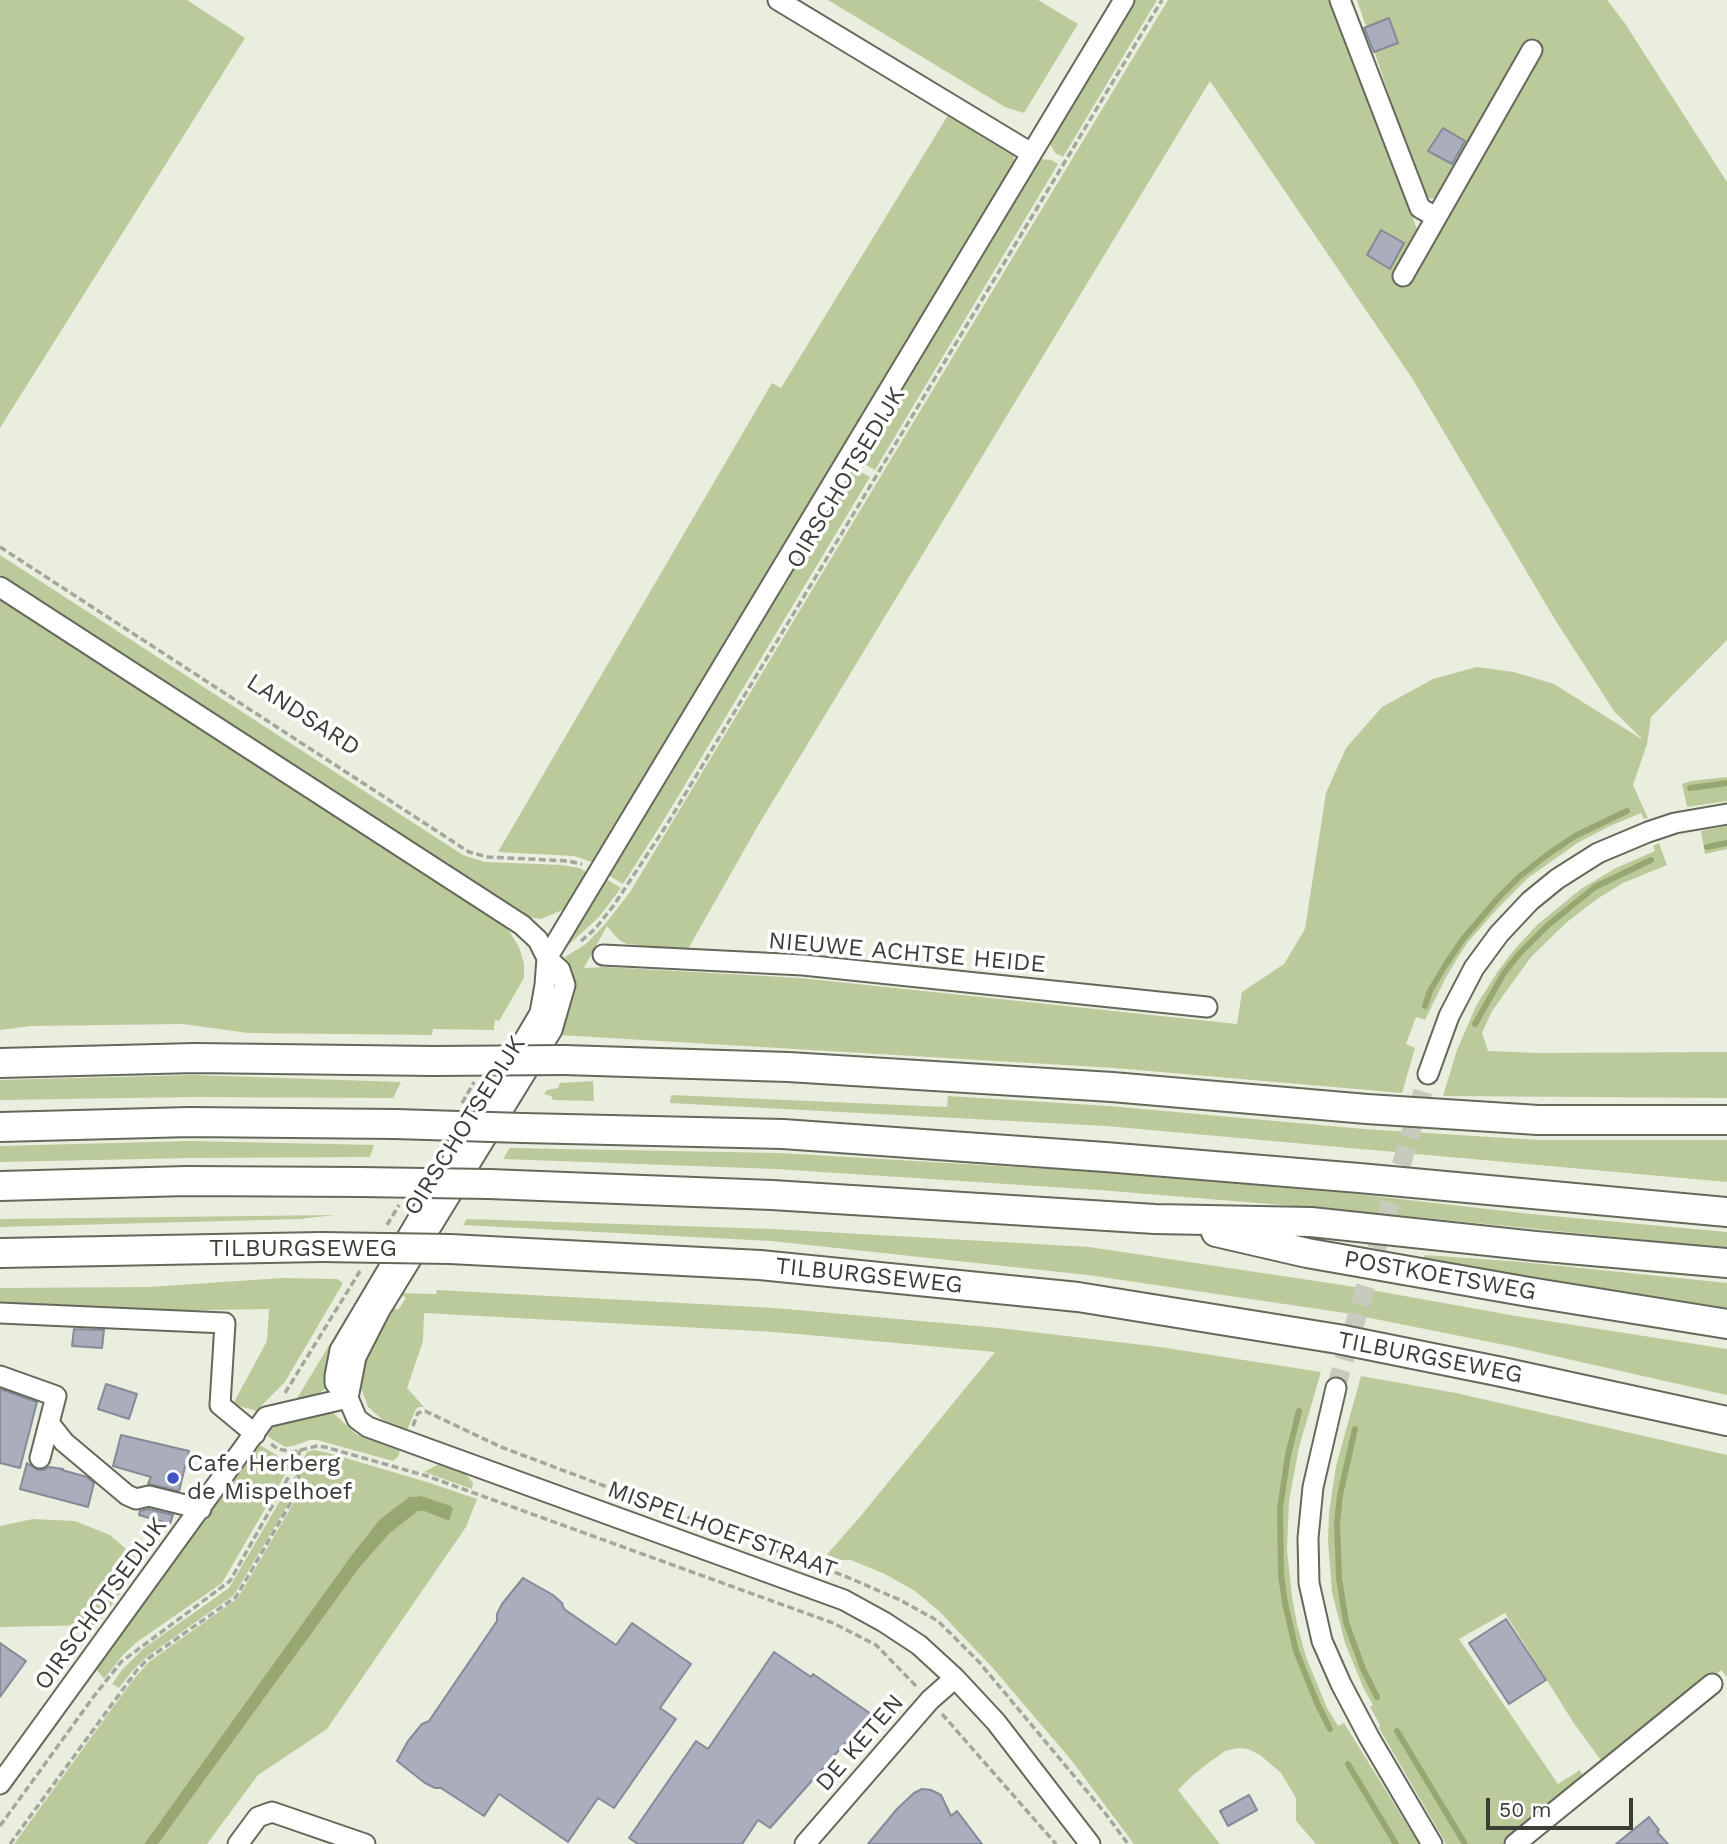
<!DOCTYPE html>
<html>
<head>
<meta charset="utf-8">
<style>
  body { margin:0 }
  #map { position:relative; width:1727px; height:1844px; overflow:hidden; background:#e9eedf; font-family:"Work Sans",sans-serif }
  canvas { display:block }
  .scale { position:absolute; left:1486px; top:1798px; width:147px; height:32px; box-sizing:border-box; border:4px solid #3b3d37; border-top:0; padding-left:9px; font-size:21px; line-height:24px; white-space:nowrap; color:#3b3d37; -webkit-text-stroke:5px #fff; paint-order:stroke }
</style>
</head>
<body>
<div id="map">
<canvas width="1727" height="1844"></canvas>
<div class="scale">50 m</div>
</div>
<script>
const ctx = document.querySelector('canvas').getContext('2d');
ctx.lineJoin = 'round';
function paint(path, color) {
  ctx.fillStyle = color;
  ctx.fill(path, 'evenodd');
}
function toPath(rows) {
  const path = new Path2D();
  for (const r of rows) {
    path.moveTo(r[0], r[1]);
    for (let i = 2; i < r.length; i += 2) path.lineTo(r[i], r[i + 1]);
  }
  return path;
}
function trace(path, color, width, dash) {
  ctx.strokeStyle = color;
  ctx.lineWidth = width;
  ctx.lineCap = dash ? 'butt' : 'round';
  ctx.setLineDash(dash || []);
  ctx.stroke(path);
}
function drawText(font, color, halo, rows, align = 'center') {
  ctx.font = font + ' "Work Sans",sans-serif';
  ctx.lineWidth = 7;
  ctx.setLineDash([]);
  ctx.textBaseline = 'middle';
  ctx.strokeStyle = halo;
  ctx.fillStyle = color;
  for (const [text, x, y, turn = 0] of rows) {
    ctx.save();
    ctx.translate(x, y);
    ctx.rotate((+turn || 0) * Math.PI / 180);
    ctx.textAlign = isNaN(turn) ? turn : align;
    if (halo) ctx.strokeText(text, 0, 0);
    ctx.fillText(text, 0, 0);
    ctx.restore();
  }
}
const green = toPath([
  [0,0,187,0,245,38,0,428],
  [828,0,1038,0,1078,24,1024,113,1005,107],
  [1134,0,1157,0,1063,157,1055,153,1049,142],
  [1168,0,1332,0,1417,229,1393,274,1410,284,1541,50,1441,195,1431,199,1422,193,1357,0,1607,0,1624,22,1727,182,1727,640,1651,717,1647,744,1633,785,1648,818,1644,819,1641,813,1610,826,1579,842,1528,878,1497,909,1468,942,1458,957,1445,979,1425,1020,1416,1017,1406,1044,1415,1048,1402,1093,1115,1068,559,1035,563,1028,561,1026,569,1008,572,996,569,967,565,957,586,944,606,923,630,892],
  [1210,81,1412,378,1554,618,1614,711,1643,740,1554,684,1514,672,1477,667,1433,679,1382,707,1346,748,1326,793,1305,929,1284,964,1242,992,1237,1024,800,978,605,967,584,968,607,926,619,940,627,944,639,945,639,947,688,949,759,824],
  [950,112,1012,150,1014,154,1014,165,595,863,574,856,498,852,772,383,781,388],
  [1038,159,1051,160,1058,164,875,470,866,465,860,455],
  [850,472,861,472,870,477,662,823,623,884,608,875],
  [0,555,463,855,485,862,562,865,579,868,587,872,565,909,541,919,527,917,0,574],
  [0,596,501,923,509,931,519,947,524,964,524,978,499,1021,495,1020,494,1030,433,1029,432,1035,248,1033,183,1024,31,1026,0,1030],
  [1727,777,1727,801,1687,807,1682,784,1691,781],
  [1727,826,1727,849,1705,854,1701,831],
  [1659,843,1667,865,1623,883,1597,899,1567,922,1531,957,1492,1011,1482,1033,1488,1051,1540,1053,1727,1052,1727,1098,1443,1096,1457,1050,1476,1006,1498,971,1514,950,1537,925,1581,889,1616,868,1655,851,1653,846],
  [606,879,621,888,599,917,562,951],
  [535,1006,325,1389,316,1396,296,1400],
  [193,1075,401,1082,393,1098,193,1097,0,1100,0,1080],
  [593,1081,594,1101,553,1100,551,1096,544,1094,547,1090,558,1088,560,1083],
  [671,1095,947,1107,948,1096,1109,1106,1364,1129,1538,1140,1727,1140,1727,1182,1106,1126,670,1103],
  [189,1141,374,1145,370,1157,189,1158,0,1162,0,1146],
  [510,1148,779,1153,1101,1172,1356,1194,1531,1214,1727,1232,1727,1248,1355,1211,1099,1190,776,1169,503,1159],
  [335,1215,300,1219,0,1227,0,1219],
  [467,1219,773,1229,1089,1247,1349,1286,1516,1316,1727,1349,1727,1395,1510,1346,1345,1313,1088,1275,771,1241,463,1225],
  [1425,1255,1522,1262,1727,1283,1727,1308,1423,1260],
  [282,1278,337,1279,343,1283,285,1382,256,1411,233,1404,267,1341,269,1309,148,1311,0,1306,0,1288,149,1287],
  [437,1290,775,1308,999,1328,1160,1347,1321,1372,1299,1447,1289,1501,1287,1550,1292,1597,1297,1624,1306,1657,1327,1708,1338,1726,1344,1723,1419,1844,1316,1844,1296,1821,1296,1798,1281,1773,1260,1755,1248,1749,1238,1748,1225,1751,1211,1761,1192,1776,1178,1790,1220,1844,1134,1844,1072,1761,992,1667,939,1611,915,1591,885,1574,851,1560,822,1560,859,1518,995,1352,775,1332,424,1313,423,1341,407,1388,424,1407,419,1407,416,1409,407,1430,384,1421,368,1407,360,1385,361,1360,391,1306,398,1310,406,1298,399,1293,436,1294],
  [1361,1376,1456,1393,1727,1455,1727,1677,1721,1670,1605,1766,1573,1722,1505,1613,1459,1639,1558,1784,1580,1770,1585,1782,1509,1844,1446,1844,1379,1728,1380,1725,1370,1707,1373,1705,1363,1687,1345,1643,1332,1592,1328,1541,1329,1513,1336,1466],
  [330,1410,356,1434,400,1451,398,1457,393,1461,317,1440,310,1440,293,1446,285,1447,267,1436,275,1423],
  [260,1445,278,1456,287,1457,296,1456,222,1583,137,1642,123,1655,104,1679,96,1669],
  [314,1450,325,1452,430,1483,477,1499,466,1527,327,1729,258,1775,207,1844,158,1844,360,1567,390,1533,418,1511,424,1511,449,1521,421,1496,409,1497,380,1519,353,1553,144,1844,14,1844,132,1681,149,1662,238,1598,303,1487,298,1470,307,1452],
  [439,1464,465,1473,473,1483,472,1489,424,1472],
  [295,1475,299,1486,234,1595,149,1655,133,1670,119,1688,112,1684,122,1670,144,1648,229,1588],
  [33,1519,75,1521,110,1535,142,1563,97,1625,0,1627,0,1526]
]);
const water = toPath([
  [421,1496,451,1506,453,1509,449,1521,424,1511,418,1511,390,1533,360,1567,158,1844,144,1844,353,1553,380,1519,409,1497]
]);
const stream = toPath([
  [1690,788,1727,783],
  [1707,847,1727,843],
  [1425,1006,1430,991,1446,964,1463,939,1499,897,1519,877,1547,855,1575,836,1627,811],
  [1475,1024,1504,973,1519,954,1547,926,1595,887,1651,860],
  [1299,1411,1288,1455,1280,1508,1281,1575,1285,1603,1296,1651,1317,1703,1330,1729],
  [1355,1429,1340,1495,1337,1523,1339,1578,1346,1622,1363,1669,1377,1697],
  [1397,1731,1465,1844],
  [1348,1764,1396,1844]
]);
const building = toPath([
  [1389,18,1398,43,1374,52,1364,28,1389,18],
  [1443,128,1465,141,1452,164,1428,151,1443,128],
  [1381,230,1404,243,1390,269,1367,255,1381,230],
  [74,1329,104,1330,102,1348,72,1346,74,1329],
  [106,1384,137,1394,129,1419,98,1409,106,1384],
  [0,1389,37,1402,20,1468,0,1463,0,1389],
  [121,1435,189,1451,179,1491,148,1484,151,1477,113,1466,121,1435],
  [27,1463,38,1470,44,1470,49,1467,63,1469,62,1470,87,1477,94,1483,88,1507,20,1489,27,1463],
  [149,1509,173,1515,170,1524,139,1515,140,1511,149,1509],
  [523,1578,553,1595,562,1603,564,1609,616,1645,632,1623,691,1664,660,1708,676,1719,614,1808,598,1798,568,1842,499,1794,484,1816,441,1788,435,1788,425,1783,397,1761,408,1741,422,1724,429,1721,497,1621,497,1614,502,1604,523,1578],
  [1506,1619,1546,1680,1509,1704,1469,1643,1506,1619],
  [0,1643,26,1661,0,1697,0,1643],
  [774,1652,811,1677,813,1674,871,1714,770,1828,758,1820,742,1844,638,1844,629,1838,696,1741,708,1749,774,1652],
  [922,1789,931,1790,941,1795,951,1816,957,1811,982,1844,868,1844,897,1809,914,1793,922,1789],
  [1249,1795,1257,1810,1228,1826,1220,1811,1249,1795],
  [1649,1817,1659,1830,1657,1832,1668,1844,1616,1844,1649,1817]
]);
const minorTunnel = toPath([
  [1336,1388,1428,1074]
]);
const path = toPath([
  [0,547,469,852,488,857,568,861,582,864],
  [581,941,595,929,614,905,666,826,1162,0],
  [462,1103,474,1082],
  [387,1225,399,1205],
  [285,1393,360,1271],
  [413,1426,418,1413,425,1411,501,1447,847,1577,900,1600,938,1621,979,1662,1105,1813,1128,1844],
  [271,1444,278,1449,293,1452,317,1446,325,1447,427,1476,833,1623,876,1645,918,1688],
  [942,1714,1056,1844],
  [0,1826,94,1696,121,1662,230,1581,297,1462,300,1450],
  [10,1844,137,1670,149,1658,236,1597,301,1485,297,1473,293,1469]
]);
const minor = toPath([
  [778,0,1031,153],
  [1340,0,1420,208,1436,217],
  [1403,276,1532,50],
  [0,587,522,925,538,940,547,958,560,970,565,985,552,1030,380,1310,356,1357,348,1398],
  [603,955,803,965,1207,1007],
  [1428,1074,1449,1016,1474,968,1499,934,1530,901,1557,879,1598,853,1648,832,1675,823,1727,814],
  [0,1313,225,1323,220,1405,255,1434],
  [0,1376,56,1396,40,1458],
  [1336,1388,1313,1487,1308,1538,1309,1583,1322,1641,1341,1684,1369,1737,1432,1844],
  [49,1423,64,1442,127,1495,136,1499,149,1496,201,1509],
  [0,1784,266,1417,348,1398],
  [238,1844,258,1817,272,1812,365,1844],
  [805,1844,930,1700,955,1678],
  [1090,1844,996,1722,955,1678,919,1645,884,1622,844,1600,368,1427,357,1419,348,1398,335,1383,335,1376,340,1350,540,1013,545,985,547,958,1124,0],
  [1515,1844,1712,1684]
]);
const highway = toPath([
  [564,1060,788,1067,1112,1087,1367,1109,1538,1120,1727,1120],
  [0,1063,195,1058,434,1061],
  [0,1127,190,1122,395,1124],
  [523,1128,783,1134,1105,1157,1359,1178,1727,1212],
  [489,1184,772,1195,1155,1219,1311,1222,1535,1246,1727,1263],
  [0,1186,187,1181,360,1182],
  [1216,1232,1307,1253,1529,1292,1727,1324],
  [450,1249,760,1265,1078,1297,1338,1339,1502,1372,1727,1421],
  [0,1253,321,1247]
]);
const highwayBridge = toPath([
  [434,1061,564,1060],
  [395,1124,523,1128],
  [360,1182,489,1184],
  [321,1247,450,1249]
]);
const markers = [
  [173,1478,7,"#4154c7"]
];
const streetNames = [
  ["OIRSCHOTSEDIJK",846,478,-59],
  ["LANDSARD",303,715,33],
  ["NIEUWE ACHTSE HEIDE",907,953,5],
  ["OIRSCHOTSEDIJK",465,1126,-58],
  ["TILBURGSEWEG",303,1249],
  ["TILBURGSEWEG",869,1276,6],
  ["POSTKOETSWEG",1440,1276,10],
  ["TILBURGSEWEG",1430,1358,11],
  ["MISPELHOEFSTRAAT",722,1530,20],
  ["OIRSCHOTSEDIJK",101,1604,-54],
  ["DE KETEN",860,1743,-49]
];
const poiNames = [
  ["Cafe Herberg",187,1464],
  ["de Mispelhoef",187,1492]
];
paint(green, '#bbca9b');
paint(water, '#97a771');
trace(stream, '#97a771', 6);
paint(building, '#a9adbc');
trace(building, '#858a98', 2);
trace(minorTunnel, '#c6cbbd', 19, [19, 10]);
trace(minor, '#64695b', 23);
trace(highway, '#64695b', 32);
trace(path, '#a3a79c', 3.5, [7, 3.5]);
trace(minor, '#fff', 19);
trace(highway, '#fff', 28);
trace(highwayBridge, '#64695b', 32, []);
trace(highwayBridge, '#fff', 28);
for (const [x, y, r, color] of markers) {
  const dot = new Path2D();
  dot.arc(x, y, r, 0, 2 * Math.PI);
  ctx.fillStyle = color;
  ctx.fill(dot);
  trace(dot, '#fff', 2.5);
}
drawText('24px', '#3b3d37', '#fff', streetNames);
drawText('24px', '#3b3d37', '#fff', poiNames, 'left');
</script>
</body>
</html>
